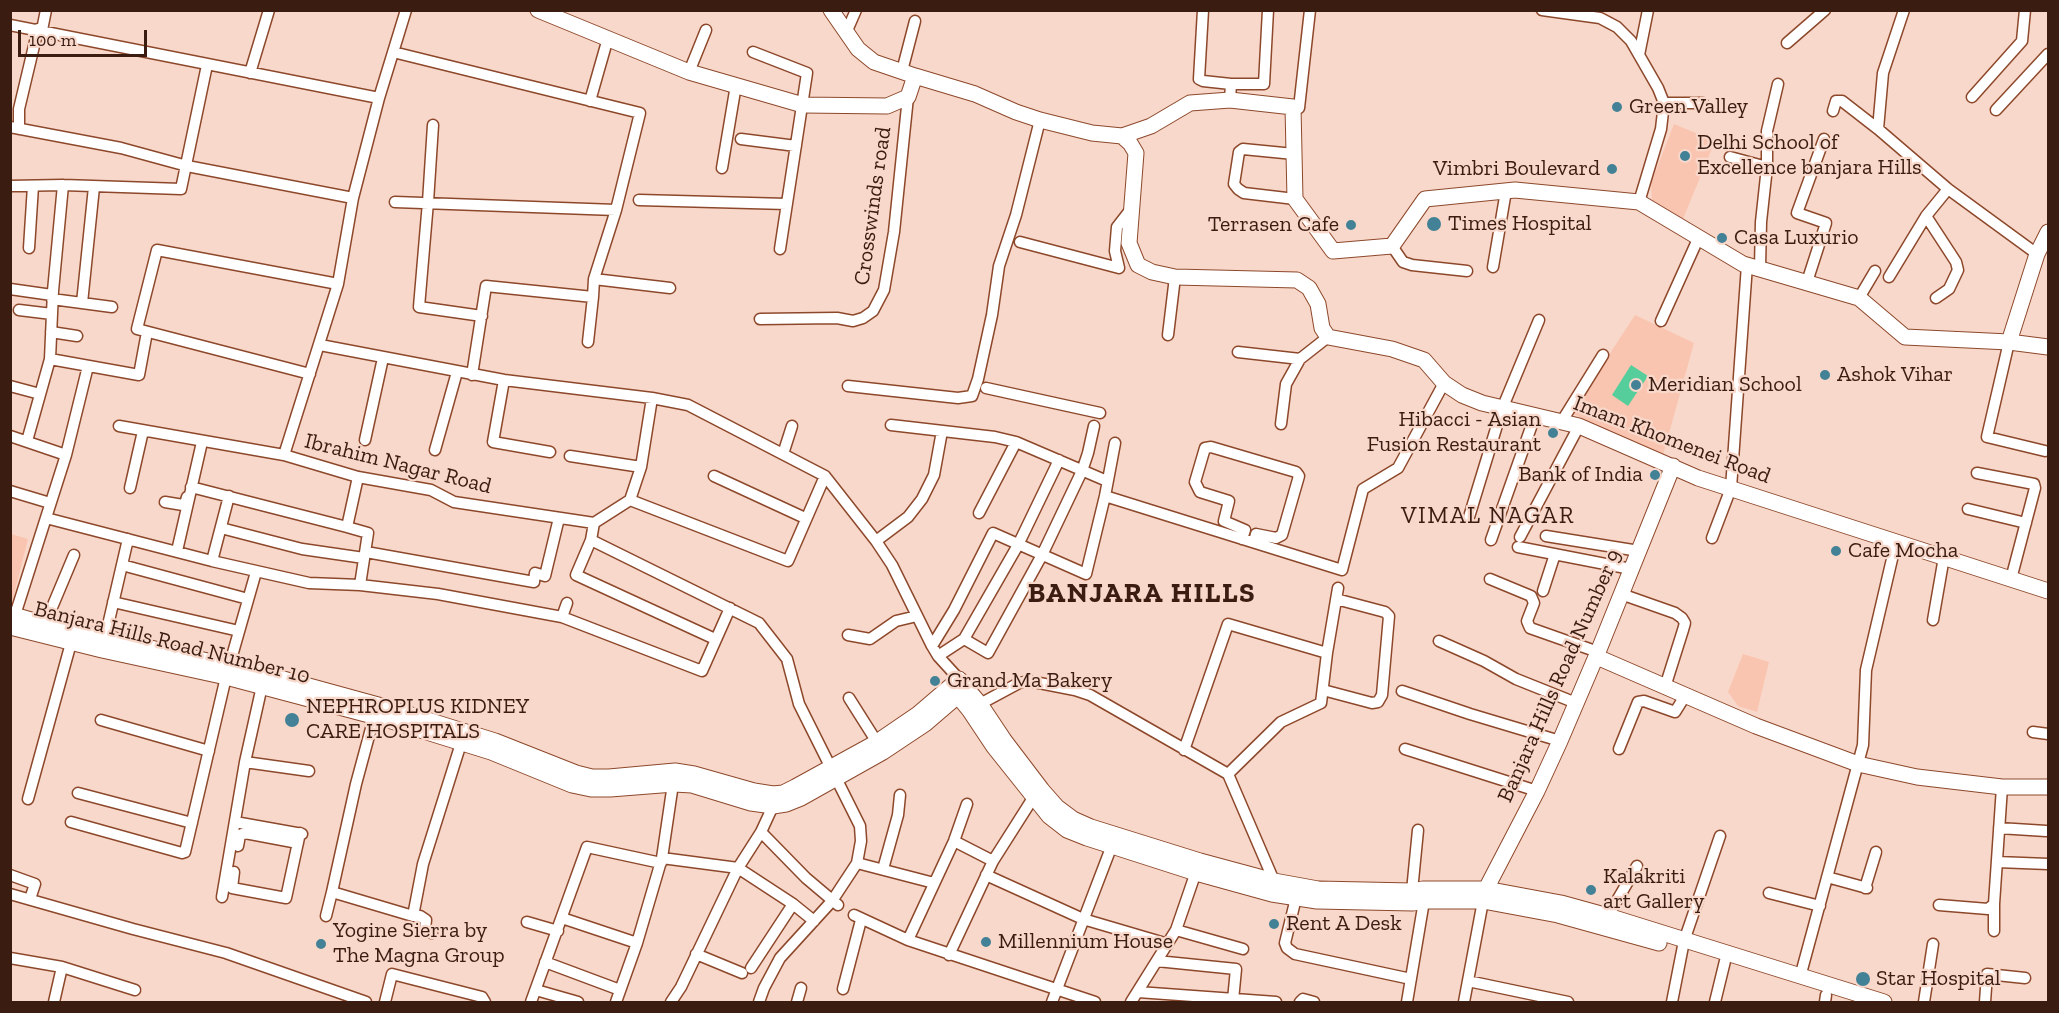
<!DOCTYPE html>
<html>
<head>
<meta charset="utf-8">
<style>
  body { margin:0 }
  #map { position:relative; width:2059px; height:1013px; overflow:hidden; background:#f8d8ca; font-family:"Zilla Slab",serif }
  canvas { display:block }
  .frame { position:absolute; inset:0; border:12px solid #3a1c10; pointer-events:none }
  .scale { position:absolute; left:18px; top:30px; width:129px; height:27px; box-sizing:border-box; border:3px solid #3a1c10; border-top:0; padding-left:8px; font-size:18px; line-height:21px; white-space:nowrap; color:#3a1c10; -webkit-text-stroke:4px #f8d8ca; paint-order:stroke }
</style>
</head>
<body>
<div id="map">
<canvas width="2059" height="1013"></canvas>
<div class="frame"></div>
<div class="scale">100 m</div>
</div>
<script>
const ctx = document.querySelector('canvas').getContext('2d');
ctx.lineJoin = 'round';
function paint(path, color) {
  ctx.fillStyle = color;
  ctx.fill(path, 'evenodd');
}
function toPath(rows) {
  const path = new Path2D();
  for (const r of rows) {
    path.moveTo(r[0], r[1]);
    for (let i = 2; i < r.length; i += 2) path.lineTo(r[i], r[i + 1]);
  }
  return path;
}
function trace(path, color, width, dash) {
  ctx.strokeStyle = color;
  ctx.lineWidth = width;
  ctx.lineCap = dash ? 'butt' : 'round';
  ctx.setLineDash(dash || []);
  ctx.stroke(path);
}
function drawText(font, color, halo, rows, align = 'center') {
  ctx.font = font + ' "Zilla Slab",serif';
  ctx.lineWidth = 4.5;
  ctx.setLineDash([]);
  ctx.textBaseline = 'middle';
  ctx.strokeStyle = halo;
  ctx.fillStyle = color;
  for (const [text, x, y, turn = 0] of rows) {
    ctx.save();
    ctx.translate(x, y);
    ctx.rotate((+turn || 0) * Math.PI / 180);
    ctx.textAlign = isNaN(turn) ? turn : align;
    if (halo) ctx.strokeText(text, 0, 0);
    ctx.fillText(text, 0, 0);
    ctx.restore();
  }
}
const built = toPath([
  [1674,124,1715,141,1683,219,1652,203,1651,183],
  [1635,315,1694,343,1663,455,1571,413],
  [11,534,28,539,11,607],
  [1743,654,1769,662,1757,712,1738,706,1728,692]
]);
const green = toPath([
  [1631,365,1648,376,1628,406,1612,395]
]);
const street = toPath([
  [1203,10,1199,79,1203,81,1231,84,1230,100],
  [1542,10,1600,18,1617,27,1631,41,1658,88,1664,103,1661,129,1639,202],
  [10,25,379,98],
  [42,30,46,10],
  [846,33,856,10],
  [1787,43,1825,10],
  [393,52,640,113,616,210,395,202],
  [753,52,807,73,780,249],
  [1639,55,1648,10],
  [902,71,915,21],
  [689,72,706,30],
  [250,73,269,10],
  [1231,84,1264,84,1268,10],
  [1972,97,2022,41,2025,10],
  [590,101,608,38],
  [1664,103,1703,103],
  [1299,108,1310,10],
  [1996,110,2048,54],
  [1833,111,1836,101,1842,101,1878,129,1883,73,1904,10],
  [433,125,428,202,419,307,482,316],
  [10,127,121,148,187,166,353,198],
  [19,129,19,109,38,29],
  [1878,129,1948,189,2037,254],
  [741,139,796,146],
  [1294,154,1243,149,1239,152,1234,184,1238,189,1244,193,1295,199],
  [1730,157,1767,167,1761,222,1760,267],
  [1767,167,1767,131,1778,84],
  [722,168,736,85],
  [10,186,63,185,181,189,207,65],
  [94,187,82,303,112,307],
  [639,200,787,204],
  [1020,242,1119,268,1115,251,1117,227,1131,209],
  [1392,246,1403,262,1412,265,1467,271],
  [29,248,33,186],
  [1493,267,1506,191],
  [1889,277,1926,216],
  [594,279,616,210],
  [1807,282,1826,223,1797,213,1824,139],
  [10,289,52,295],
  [1859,298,1875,271],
  [1936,298,1949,289,1958,270,1956,262,1926,216,1948,189],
  [52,299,82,303],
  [19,310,52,314],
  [760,319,837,318,853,321,863,318,873,311,884,290,894,232,908,97],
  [1661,321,1698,239],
  [51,332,77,336],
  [1168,335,1175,277],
  [588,342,593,297],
  [2009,342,1987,437,2045,451],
  [320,345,504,380,652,398,688,405,825,476,876,541,892,565,932,646,938,656,959,679],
  [1238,352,1300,359],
  [50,359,139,375,147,332],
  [310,374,137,329,157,250,338,284],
  [472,375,486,286,593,297,594,279,670,288],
  [504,380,493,442,550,452],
  [10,386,40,394],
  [848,386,958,398,972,396,978,379,992,315,999,266,1016,215,1040,120],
  [986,388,1100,413],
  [1562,421,1603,355],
  [1281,424,1286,384,1300,359,1328,337],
  [891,425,995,437,1016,442,1107,481],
  [119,426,284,455,358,477,431,490,454,502,594,523,630,500,641,467,652,398],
  [10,436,66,455],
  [365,440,383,358],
  [27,441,50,359,53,291,63,185],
  [435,450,457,372],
  [783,454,792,426],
  [284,455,338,284,353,198,379,98,406,10],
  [570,456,641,467],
  [1977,473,2034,484,2035,488,2011,579],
  [714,476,805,518],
  [358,477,347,527,368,533,360,585],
  [191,487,347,527],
  [130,488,143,431],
  [10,491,50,503],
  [1105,496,1342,570,1363,489,1398,468,1444,383],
  [630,500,788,561,825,476],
  [165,502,183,505,185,504,187,497],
  [1968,509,2026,523],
  [979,513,1016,442],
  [1469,517,1502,409,1539,320],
  [46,518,212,561,309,583,360,585,438,594,562,617,702,671,730,608],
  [594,523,591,540,576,575,715,639],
  [221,528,302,549,364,558],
  [1546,536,1639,551],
  [1520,537,1579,426],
  [1712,538,1731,488,1747,265],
  [1242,539,1245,530,1224,521,1229,501,1200,492,1195,482,1205,448,1211,447,1296,472,1299,476,1282,535,1276,538,1256,534,1254,542],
  [591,540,759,623,787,659,799,704,860,826,861,841,857,863,832,901,780,958,764,988,759,1002],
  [1491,540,1535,416],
  [876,541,908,517,922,499,934,475,942,431],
  [1518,547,1631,569],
  [177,551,202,442],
  [366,552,534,582,535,573,545,576,559,518],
  [212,561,229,496],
  [122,565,248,599],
  [1490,579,1531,596,1534,603,1527,621,1530,628,1598,652],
  [1543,591,1555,554],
  [1621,594,1675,613,1682,618,1685,623,1683,630,1665,687],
  [113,602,239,631],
  [15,615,66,455,88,366],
  [562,617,567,603],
  [1933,620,1944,557],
  [45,624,74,555],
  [848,635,870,639,896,621,917,616],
  [105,638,128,539],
  [964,639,988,653,1042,555,1082,471,1088,453,1094,426],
  [1439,641,1484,661,1516,679,1576,703],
  [932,646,954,610,993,533,1086,574,1105,496,1115,443],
  [938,656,964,639,1018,545,1059,460],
  [1323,690,1372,703,1378,702,1382,695,1389,616,1385,612,1336,599],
  [1402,691,1470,714,1560,741],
  [849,698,880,747],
  [980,704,1019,683,1029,681,1075,690,1090,695,1228,774,1274,881,1274,884],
  [376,710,356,784,332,892,413,916,423,864,463,737],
  [101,720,209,751],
  [2033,732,2048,734],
  [1405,749,1537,791],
  [1619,749,1638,702,1644,701,1675,712,1685,696],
  [1184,750,1228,624,1327,653],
  [245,762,309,771],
  [1228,774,1281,722,1321,703,1327,653,1338,588],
  [78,793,192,823],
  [28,799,71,643],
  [71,822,182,853,185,852,226,677,256,572],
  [235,822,302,834],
  [1999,828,2046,831],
  [761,832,806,878,838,905],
  [954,841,993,861],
  [238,846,240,835,245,833,298,843],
  [662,858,738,868,793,904,814,921],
  [1997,862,2048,864],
  [857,863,934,883],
  [883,869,898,815,900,795],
  [234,872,232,888,286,898,300,833],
  [10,875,35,884,30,899],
  [986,875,1083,919,1168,944],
  [1827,877,1867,888],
  [1865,888,1876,852],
  [1412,891,1418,830],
  [1769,893,1820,906],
  [10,894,133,929,226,953,366,1002],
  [222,897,245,762,262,686],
  [1296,898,1285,943,1287,948,1295,954,1411,979],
  [1939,905,1988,909,1994,904],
  [854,915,908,940,1095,1002],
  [326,916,332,892],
  [413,916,420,916,426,920,425,929,432,933],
  [1608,916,1637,866],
  [562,918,637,943],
  [527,922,558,931],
  [1176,930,1243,949],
  [1994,931,1994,904,2002,787],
  [908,940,954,841,967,804],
  [696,954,742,973],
  [949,955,993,861,1033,798],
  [10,958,62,967,135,990],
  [1157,961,1236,969,1233,1000],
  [545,962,620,990],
  [751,968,793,904],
  [1800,977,1863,745,1866,670,1896,542],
  [1468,981,1568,1002],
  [843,989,861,920],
  [536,990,578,1002],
  [1138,992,1276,1002],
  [54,1002,62,967],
  [385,1002,392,974,482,997,485,1002],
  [531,1002,587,847,661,863],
  [616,1002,637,943,662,858,674,777],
  [671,1002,681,987,738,868,761,832,773,806],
  [797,1002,801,988],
  [1052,1002,1114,840],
  [1131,1002,1176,930,1198,866],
  [1300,1002,1303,999,1314,1002],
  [1407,1002,1424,901],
  [1464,1002,1483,901],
  [1672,1002,1684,941,1720,836],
  [1715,1002,1725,961],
  [1825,1002,1826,995],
  [1924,1002,1933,944],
  [1985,1002,1987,974,2025,978]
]);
const secondary = toPath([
  [538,10,689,72,803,105,887,106,908,97,915,76,975,94,1016,112,1040,120,1092,133,1122,136,1151,126,1190,103,1230,100,1293,107,1295,199,1333,251,1392,246,1425,199,1515,190,1639,202,1743,264,1859,298,1905,337,2009,342,2048,347],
  [831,10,858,49,874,62,915,76],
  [1122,136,1130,143,1136,153,1129,243,1138,265,1152,272,1175,277,1297,280,1309,288,1318,304,1322,328,1328,337,1392,349,1424,360,1444,383,1462,395,1482,403,1579,426,1698,478,2048,591],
  [2009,342,2037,254,2048,232],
  [10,614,45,624,265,674,389,708,495,741,576,773,592,777,609,777,675,771,694,774,754,791,773,794,783,793,795,787,877,742,918,714,959,679,980,704,1004,740,1042,790,1057,807,1073,819,1091,827,1200,861,1274,881,1318,889,1412,891,1423,889,1486,889,1561,903,1608,916,1884,1002],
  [10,627,102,650,226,677,388,720,491,752,572,785,591,789,610,789,674,784,692,785,751,803,773,806,786,804,801,798,883,752,925,724,967,688],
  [1597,657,1756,726,1858,764,1917,777,2002,787,2048,787],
  [953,690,970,711,994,747,1049,816,1067,830,1087,838,1196,873,1272,894,1317,901,1413,903,1424,901,1483,901,1558,915,1659,943],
  [1484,897,1486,889,1537,791,1560,741,1598,652,1673,466]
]);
const markers = [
  [1617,107,6,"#438196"],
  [1685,156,6,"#438196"],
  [1612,169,6,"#438196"],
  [1434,224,8,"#438196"],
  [1351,225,6,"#438196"],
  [1722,238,6,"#438196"],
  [1825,375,6,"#438196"],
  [1636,385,6,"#438196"],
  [1553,433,6,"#438196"],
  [1655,475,6,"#438196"],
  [1836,551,6,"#438196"],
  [935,681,6,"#438196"],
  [292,720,8,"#438196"],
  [1591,890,6,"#438196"],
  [1274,924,6,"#438196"],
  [986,942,6,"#438196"],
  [321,944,6,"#438196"],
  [1863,979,8,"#438196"]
];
const poiNames = [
  ["Green Valley",1629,107],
  ["Delhi School of",1697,143],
  ["Excellence banjara Hills",1697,168],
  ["Vimbri Boulevard",1600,169,"right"],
  ["Times Hospital",1448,224],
  ["Terrasen Cafe",1339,225,"right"],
  ["Casa Luxurio",1734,238],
  ["Ashok Vihar",1837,375],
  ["Meridian School",1648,385],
  ["Hibacci - Asian",1541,420,"right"],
  ["Fusion Restaurant",1541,445,"right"],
  ["Bank of India",1643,475,"right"],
  ["Cafe Mocha",1848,551],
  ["Grand Ma Bakery",947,681],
  ["NEPHROPLUS KIDNEY",306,707],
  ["CARE HOSPITALS",306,732],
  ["Kalakriti",1603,877],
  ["art Gallery",1603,902],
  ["Rent A Desk",1286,924],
  ["Yogine Sierra by",333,931],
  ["The Magna Group",333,956],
  ["Millennium House",998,942],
  ["Star Hospital",1876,979]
];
const streetNames = [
  ["Crosswinds road",873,206,-82],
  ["Imam Khomenei Road",1672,440,21],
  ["Ibrahim Nagar Road",398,464,14],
  ["Banjara Hills Road Number 10",172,643,14],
  ["Banjara Hills Road Number 9",1560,676,-66]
];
const neighbourhoodNames = [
  ["VIMAL NAGAR",1488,516]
];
const districtNames = [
  ["BANJARA HILLS",1142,594]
];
paint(built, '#fac5b0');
paint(green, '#55ce9c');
trace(street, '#8d482b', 13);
trace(secondary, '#8d482b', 17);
trace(street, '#fff', 10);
trace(secondary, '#fff', 15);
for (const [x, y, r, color] of markers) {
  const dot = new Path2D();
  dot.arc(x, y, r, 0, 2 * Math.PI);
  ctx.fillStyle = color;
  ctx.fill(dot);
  trace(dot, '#f8d8ca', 2);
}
drawText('22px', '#3a1c10', '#f8d8ca', poiNames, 'left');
drawText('22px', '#3a1c10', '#f8d8ca', streetNames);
ctx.letterSpacing = '1.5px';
drawText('24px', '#3a1c10', '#f8d8ca', neighbourhoodNames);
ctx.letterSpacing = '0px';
ctx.letterSpacing = '1.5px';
drawText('bold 28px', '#3a1c10', '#f8d8ca', districtNames);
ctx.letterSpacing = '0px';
</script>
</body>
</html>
